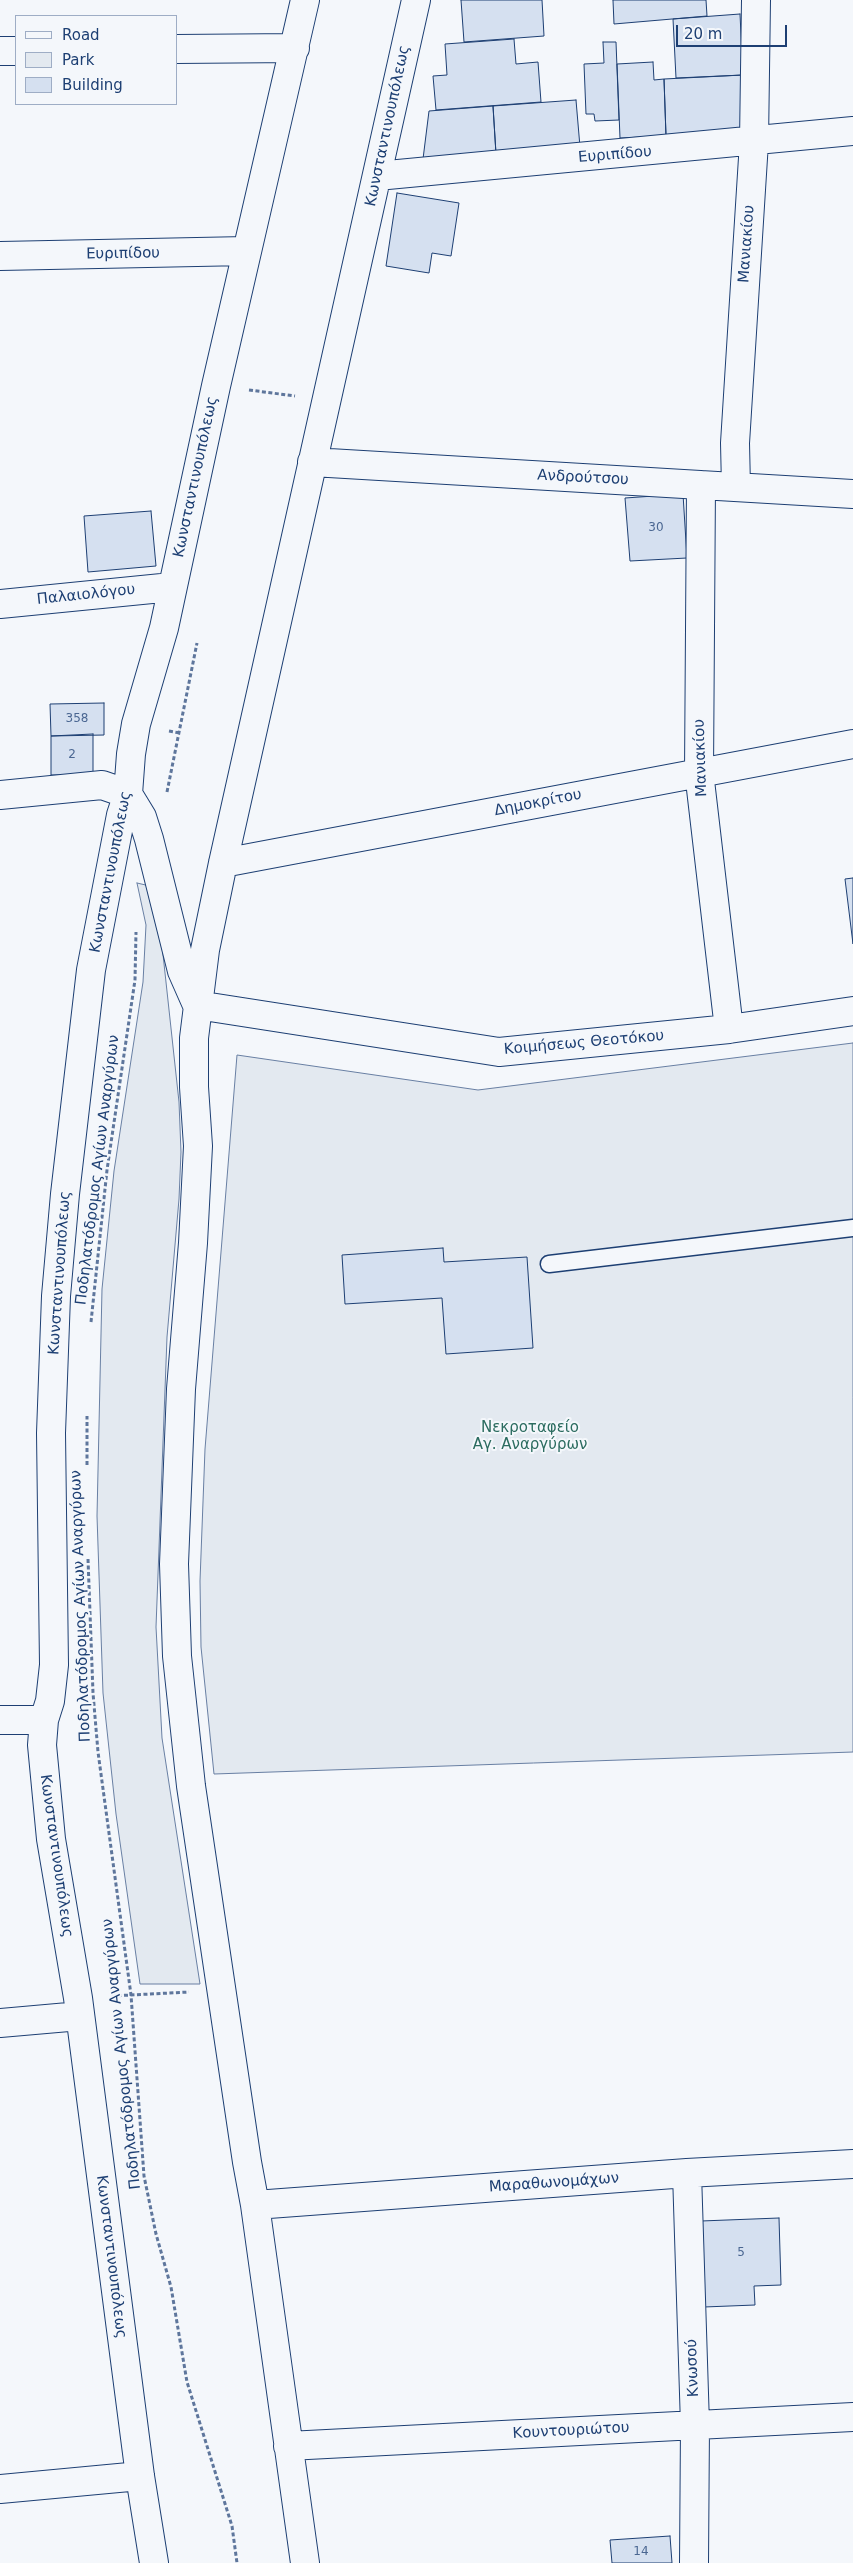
<!DOCTYPE html>
<html>
<head>
<meta charset="utf-8">
<style>
  body { margin:0 }
  #map { position:relative; width:853px; height:2563px; overflow:hidden; background:#f4f7fb; font-family:"DejaVu Sans",sans-serif }
  canvas { display:block }
  .legend { position:absolute; left:15px; top:15px; width:162px; height:90px; box-sizing:border-box; background:#f4f7fb; border:1px solid #9eadc5; margin:0; padding:6px 9px; list-style:none; font-size:15px; color:#1d3f73 }
  .legend li { display:flex; align-items:center; gap:10px; height:25px }
  .legend b { width:25px; border:1px solid #9eadc5 }
  .scale { position:absolute; left:676px; top:25px; width:111px; height:22px; box-sizing:border-box; border:2px solid #1d3f73; border-top:0; padding-left:6px; font-size:15px; line-height:18px; white-space:nowrap; color:#1d3f73; -webkit-text-stroke:4px #f4f7fb; paint-order:stroke }
</style>
</head>
<body>
<div id="map">
<canvas width="853" height="2563"></canvas>
<ul class="legend">
<li><b style="height:6px;background:#f4f7fb"></b>Road</li>
<li><b style="height:14px;background:#e3e9f0"></b>Park</li>
<li><b style="height:14px;background:#d5e0f0"></b>Building</li>
</ul>
<div class="scale">20 m</div>
</div>
<script>
const ctx = document.querySelector('canvas').getContext('2d');
ctx.lineJoin = 'round';
function paint(path, color) {
  ctx.fillStyle = color;
  ctx.fill(path, 'evenodd');
}
function toPath(rows) {
  const path = new Path2D();
  for (const r of rows) {
    path.moveTo(r[0], r[1]);
    for (let i = 2; i < r.length; i += 2) path.lineTo(r[i], r[i + 1]);
  }
  return path;
}
function trace(path, color, width, dash) {
  ctx.strokeStyle = color;
  ctx.lineWidth = width;
  ctx.lineCap = dash ? 'butt' : 'round';
  ctx.setLineDash(dash || []);
  ctx.stroke(path);
}
function drawText(font, color, halo, rows, align = 'center') {
  ctx.font = font + ' "DejaVu Sans",sans-serif';
  ctx.lineWidth = 4;
  ctx.setLineDash([]);
  ctx.textBaseline = 'middle';
  ctx.strokeStyle = halo;
  ctx.fillStyle = color;
  for (const [text, x, y, turn = 0] of rows) {
    ctx.save();
    ctx.translate(x, y);
    ctx.rotate((+turn || 0) * Math.PI / 180);
    ctx.textAlign = isNaN(turn) ? turn : align;
    if (halo) ctx.strokeText(text, 0, 0);
    ctx.fillText(text, 0, 0);
    ctx.restore();
  }
}
const green = toPath([
  [137,883,150,886,161,936,179,1102,181,1152,179,1199,167,1337,156,1627,162,1738,200,1984,140,1984,116,1814,103,1693,97,1516,102,1289,114,1171,143,982,146,925,137,883],
  [853,1043,853,1752,214,1774,201,1647,200,1581,205,1449,237,1055,478,1090,853,1043]
]);
const building = toPath([
  [461,0,542,0,544,36,464,42,461,0],
  [613,0,706,0,707,16,614,24,613,0],
  [740,14,743,75,676,78,673,19,740,14],
  [514,39,516,64,538,62,541,102,436,110,433,76,447,75,445,44,514,39],
  [603,42,616,42,619,120,595,121,594,114,586,114,584,64,604,63,603,42],
  [653,62,654,80,664,79,666,136,620,138,617,64,653,62],
  [743,75,745,133,666,136,664,79,743,75],
  [576,100,580,147,496,154,493,106,576,100],
  [493,106,496,154,423,159,429,111,493,106],
  [397,193,459,203,451,256,432,253,429,273,386,266,397,193],
  [683,494,687,558,630,561,625,498,683,494],
  [151,511,156,566,88,572,84,516,151,511],
  [104,703,104,735,51,736,50,704,104,703],
  [93,734,93,775,51,775,51,736,93,734],
  [853,878,853,944,845,879,853,878],
  [443,1248,444,1262,527,1257,533,1348,446,1354,442,1298,345,1304,342,1255,443,1248],
  [779,2218,781,2285,754,2286,755,2305,704,2307,701,2221,779,2218],
  [670,2536,672,2563,612,2563,610,2540,670,2536]
]);
const path = toPath([
  [249,390,295,396],
  [169,731,180,733],
  [167,792,197,643],
  [91,1322,107,1170,135,980,136,932],
  [87,1465,87,1416],
  [88,1559,93,1693,98,1752,131,1995,144,2176,156,2234,171,2287,187,2382,232,2526,237,2563],
  [111,1996,189,1992]
]);
const lane = toPath([
  [549,1264,853,1228]
]);
const street = toPath([
  [176,49,295,48],
  [0,51,16,51],
  [377,176,853,131],
  [0,256,246,251],
  [312,462,853,494],
  [701,485,699,772,729,1029],
  [736,487,735,443,754,142,756,0],
  [0,604,172,587],
  [128,794,142,817,149,839,182,971,197,1005],
  [0,795,102,785,128,794],
  [223,863,853,744],
  [197,1005,499,1052,729,1029,853,1011],
  [0,1720,44,1720],
  [0,2023,80,2016],
  [687,2173,695,2425,694,2563],
  [255,2205,687,2173,853,2164],
  [288,2446,853,2417],
  [0,2489,140,2476],
  [154,2563,140,2476,78,1998,51,1839,42,1745,44,1720,50,1701,54,1665,51,1433,56,1296,65,1194,91,970,121,815,128,794,131,754,136,724,164,628,216,386,305,0],
  [305,2563,255,2205,247,2162,191,1786,177,1656,174,1564,181,1389,193,1243,198,1146,194,1087,194,1038,205,950,223,863,416,0]
]);
const numberNames = [
  ["30",656,528],
  ["358",77,719],
  ["2",72,755],
  ["5",741,2253],
  ["14",641,2552]
];
const streetNames = [
  ["Κωνσταντινουπόλεως",388,126,-78],
  ["Ευριπίδου",615,155,-5],
  ["Μανιακίου",747,244,-86],
  ["Ευριπίδου",123,254,-1],
  ["Κωνσταντινουπόλεως",196,477,-78],
  ["Ανδρούτσου",583,478,3],
  ["Παλαιολόγου",86,595,-6],
  ["Μανιακίου",701,758,-92],
  ["Δημοκρίτου",538,803,-11],
  ["Κωνσταντινουπόλεως",111,872,-79],
  ["Κοιμήσεως Θεοτόκου",584,1043,-5],
  ["Ποδηλατόδρομος Αγίων Αναργύρων",98,1170,-83],
  ["Κωνσταντινουπόλεως",60,1273,-86],
  ["Ποδηλατόδρομος Αγίων Αναργύρων",81,1606,-92],
  ["Κωνσταντινουπόλεως",56,1856,82],
  ["Ποδηλατόδρομος Αγίων Αναργύρων",122,2054,-96],
  ["Μαραθωνομάχων",554,2183,-4],
  ["Κωνσταντινουπόλεως",111,2257,83],
  ["Κνωσού",693,2368,-92],
  ["Κουντουριώτου",571,2431,-3]
];
const parkNames = [
  ["Νεκροταφείο",530,1428],
  ["Αγ. Αναργύρων",530,1445]
];
paint(green, '#e3e9f0');
trace(green, '#687fa3', 1);
paint(building, '#d5e0f0');
trace(building, '#1d3f73', 1);
trace(lane, '#1d3f73', 19);
trace(street, '#1d3f73', 30);
trace(path, '#5e769c', 3, [4, 2.5]);
trace(lane, '#f4f7fb', 16);
trace(street, '#f4f7fb', 28);
drawText('12px', '#4b6792', null, numberNames);
drawText('15px', '#1d3f73', '#f4f7fb', streetNames);
drawText('15px', '#2c6c60', '#f4f7fb', parkNames);
</script>
</body>
</html>
